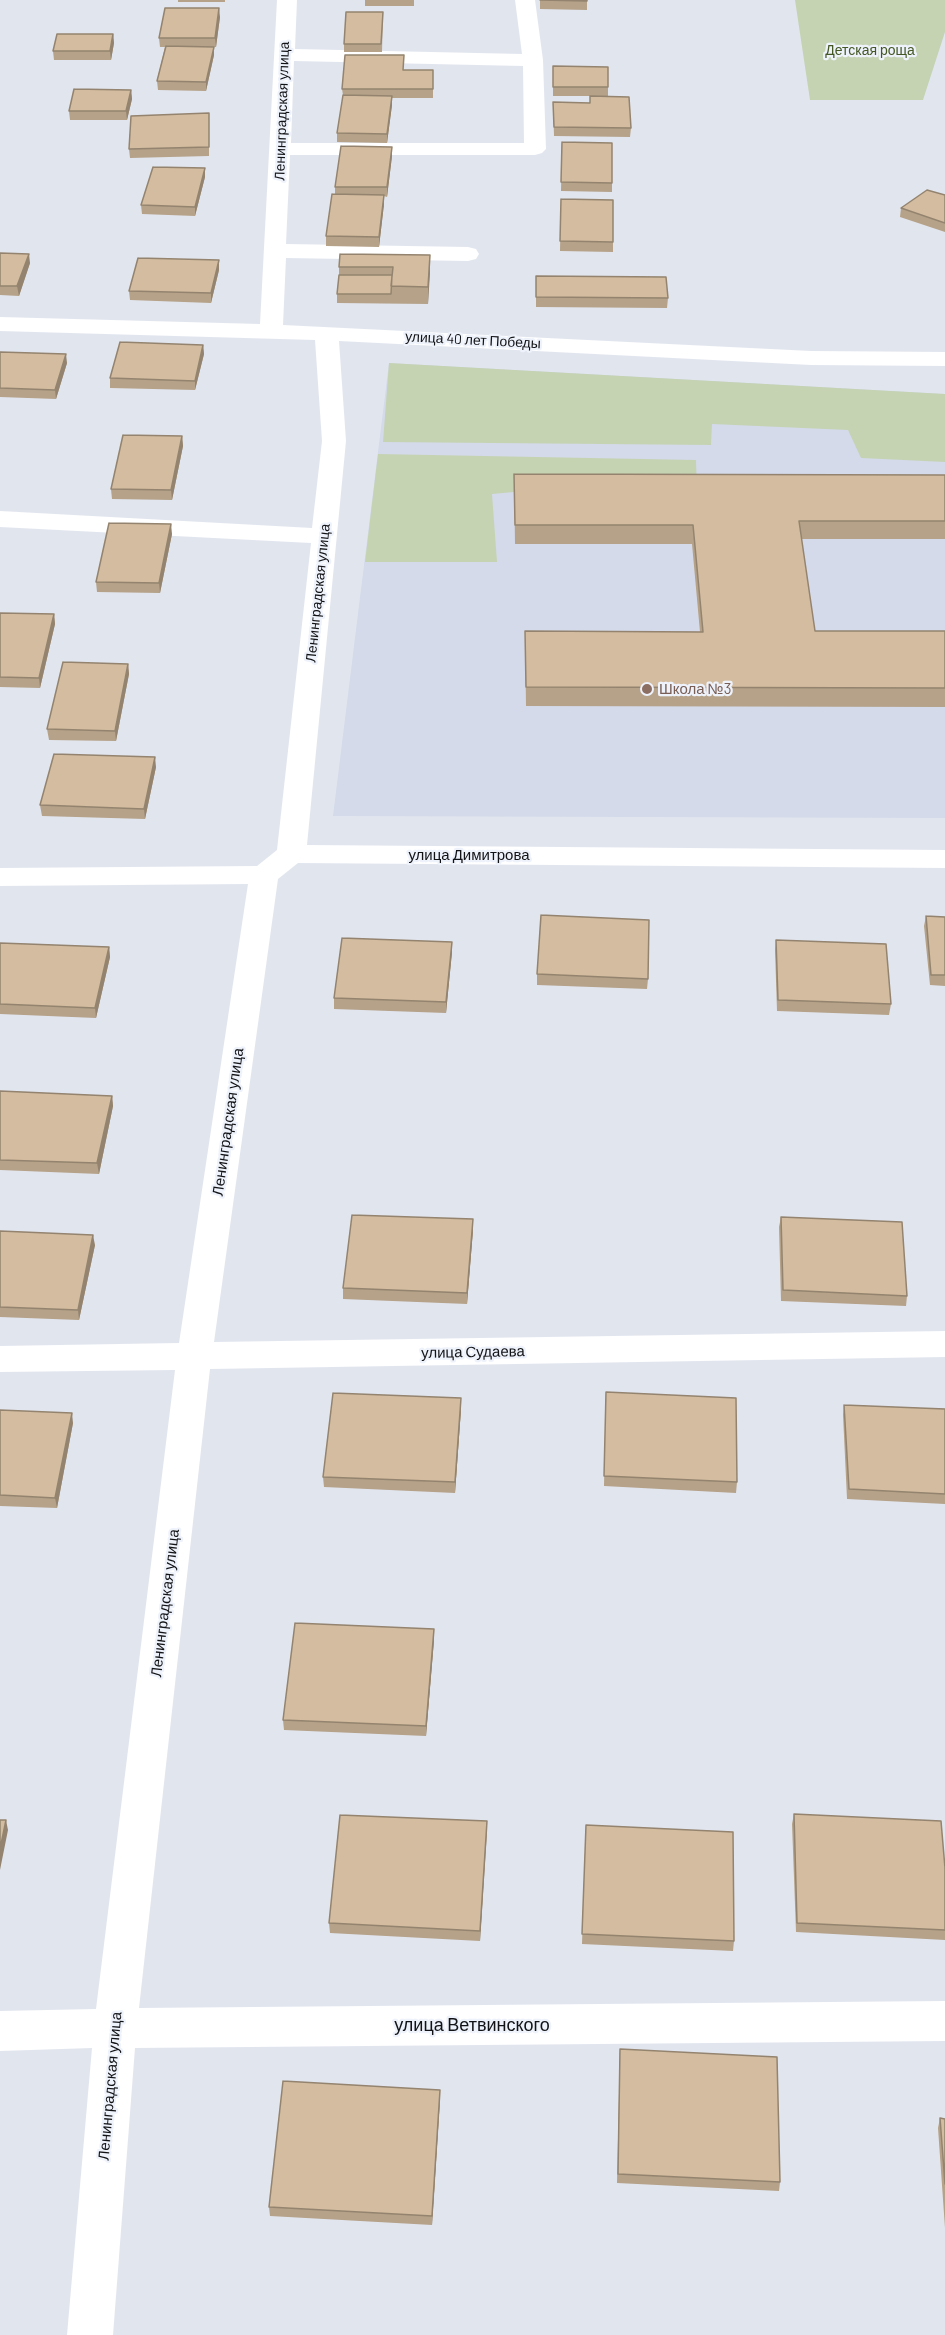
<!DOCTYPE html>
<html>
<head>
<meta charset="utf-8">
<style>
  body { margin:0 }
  canvas { display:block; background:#e1e5ee }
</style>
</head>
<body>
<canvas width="945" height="2335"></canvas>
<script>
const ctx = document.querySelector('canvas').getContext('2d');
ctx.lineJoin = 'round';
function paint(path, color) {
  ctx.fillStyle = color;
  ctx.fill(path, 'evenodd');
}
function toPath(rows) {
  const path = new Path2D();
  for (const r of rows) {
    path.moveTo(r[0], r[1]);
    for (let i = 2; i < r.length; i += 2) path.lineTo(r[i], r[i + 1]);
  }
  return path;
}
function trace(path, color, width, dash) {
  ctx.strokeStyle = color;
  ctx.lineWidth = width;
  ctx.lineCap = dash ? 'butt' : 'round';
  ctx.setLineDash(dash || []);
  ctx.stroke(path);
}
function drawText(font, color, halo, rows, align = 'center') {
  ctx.font = font + ' Barlow,sans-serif';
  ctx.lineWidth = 4.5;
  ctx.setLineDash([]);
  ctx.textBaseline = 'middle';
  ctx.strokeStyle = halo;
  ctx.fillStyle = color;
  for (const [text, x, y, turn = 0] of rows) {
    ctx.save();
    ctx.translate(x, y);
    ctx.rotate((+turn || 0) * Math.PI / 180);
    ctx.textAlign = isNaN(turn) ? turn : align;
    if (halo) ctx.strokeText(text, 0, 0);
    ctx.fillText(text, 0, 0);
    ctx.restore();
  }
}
const built = toPath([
  [389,363,945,394,945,818,333,816]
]);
const green = toPath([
  [795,0,945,0,945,32,923,100,810,100],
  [389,363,945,394,945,462,861,458,848,430,712,424,711,445,383,442],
  [378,454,696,460,697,493,514,492,492,494,497,562,365,562]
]);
const minor = toPath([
  [277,0,297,0,295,49,522,54,515,0,535,0,543,60,546,149,542,153,535,155,290,155,286,244,468,247,476,249,479,254,476,259,468,261,286,258,283,325,811,351,945,352,945,366,811,365,339,341,346,441,307,845,945,850,945,868,298,863,278,879,214,1342,945,1331,945,1357,210,1369,139,2008,945,2001,945,2041,135,2048,113,2335,67,2335,92,2048,0,2051,0,2011,96,2009,175,1370,0,1372,0,1346,179,1343,248,884,0,886,0,868,257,866,277,850,311,543,0,527,0,511,312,528,322,441,315,340,0,331,0,317,260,324,277,0],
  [294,61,523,66,524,143,291,143,294,61]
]);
const wall = toPath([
  [178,0,225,0,225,2,178,2],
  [365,0,414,0,414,6,365,6],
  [540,0,587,0,587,10,540,9],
  [383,12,382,52,344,52,344,44],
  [220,17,216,47,214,47,214,55,206,91,158,90,157,81,165,47,160,47,159,38],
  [113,34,114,43,111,60,54,60,53,51],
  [553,66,608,87,608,96,553,96],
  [404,70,433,70,433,98,392,98,392,105,387,143,337,142,337,133,343,95,342,89],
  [131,90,132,99,127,120,70,120,69,111],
  [590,96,631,128,630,137,554,136,553,102,590,103],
  [209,122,209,156,130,158,129,149],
  [562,142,612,183,612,192,561,191],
  [392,147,392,156,387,197,384,196,384,204,379,247,326,246,326,236,335,194,335,187],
  [205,168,205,177,195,216,142,214,141,205],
  [945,195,945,232,900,217,901,208],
  [561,199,613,242,613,252,560,251],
  [0,253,30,263,19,296,0,295],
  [430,255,428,304,337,303,337,294,339,275,339,267],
  [219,270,211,303,130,300,129,291],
  [536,276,668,298,667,308,536,307],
  [203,345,204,354,195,390,110,388,110,378],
  [0,352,67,363,56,399,0,397],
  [182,436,183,446,172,500,112,499,111,489],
  [514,474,945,475,945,539,801,539,815,631,945,631,945,707,526,706,525,631,700,632,692,544,515,544],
  [172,534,160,593,97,592,96,582],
  [0,613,54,614,55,624,40,688,0,687],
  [128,664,129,674,116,741,49,740,47,729],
  [156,767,145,819,42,816,40,805],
  [926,916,945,917,945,986,930,985,924,926],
  [776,940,891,1004,889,1015,777,1011,775,950],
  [452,942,452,952,446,1013,334,1009,334,998],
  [0,943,109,947,110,957,96,1018,0,1014],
  [537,974,648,979,647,989,537,985],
  [0,1091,112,1096,113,1106,99,1174,0,1170],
  [781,1217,907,1296,906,1306,781,1301,779,1227],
  [473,1230,467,1304,343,1299,343,1288],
  [0,1231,95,1245,79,1320,0,1317],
  [606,1392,737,1482,736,1493,604,1486],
  [844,1405,945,1409,945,1504,847,1499,843,1415],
  [461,1409,455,1493,324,1487,323,1477],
  [0,1410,73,1423,57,1508,0,1506],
  [434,1629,434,1640,426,1736,284,1730,283,1720],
  [794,1814,945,1868,945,1940,796,1932,792,1824],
  [487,1821,480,1941,330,1933,329,1923],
  [586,1825,734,1941,733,1951,582,1944],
  [620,2049,780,2182,779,2191,617,2183],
  [440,2099,432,2225,270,2216,269,2207],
  [940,2118,945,2119,945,2228,938,2128]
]);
const shadedWall = toPath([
  [219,8,220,17,216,47,215,38],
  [113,34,114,43,111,60,110,51],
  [214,47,214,55,206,91,206,82],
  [131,90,132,99,127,120,126,111],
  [392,96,392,105,387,143,387,134],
  [392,147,392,156,387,197,387,187],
  [205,168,205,177,195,216,195,207],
  [384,195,384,204,379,247,379,237],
  [29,254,30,263,19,296,17,286],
  [430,255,430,273,428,304,428,287],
  [219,260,219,270,211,303,211,293],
  [203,345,204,354,195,390,195,381],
  [66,354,67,363,56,399,55,390],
  [182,436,183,446,172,500,171,490],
  [171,524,172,534,160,593,159,583],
  [54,614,55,624,40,688,39,678],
  [128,664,129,674,116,741,115,731],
  [155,757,156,767,145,819,144,809],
  [452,942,452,952,446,1013,446,1002],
  [109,947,110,957,96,1018,95,1008],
  [112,1096,113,1106,99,1174,97,1163],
  [473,1219,473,1230,467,1304,467,1293],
  [93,1235,95,1245,79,1320,78,1310],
  [461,1398,461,1409,455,1493,455,1482],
  [72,1413,73,1423,57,1508,55,1498],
  [434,1629,434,1640,426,1736,426,1726],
  [6,1820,8,1830,0,1870,0,1849],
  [487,1821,487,1831,480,1941,480,1931],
  [440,2090,440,2099,432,2225,432,2216]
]);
const building = toPath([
  [540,0,587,0,587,1,540,0],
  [165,8,219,8,215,38,159,38,165,8],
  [346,12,383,12,381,44,344,44,346,12],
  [57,34,113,34,110,51,53,51,57,34],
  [166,46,214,47,206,82,157,81,166,46],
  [345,55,404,55,403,70,433,70,433,89,342,89,345,55],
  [553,66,608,67,608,87,553,87,553,66],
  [74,89,131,90,126,111,69,111,74,89],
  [343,95,392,96,387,134,337,133,343,95],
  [590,96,629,97,631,128,554,127,553,102,590,103,590,96],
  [209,113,209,147,129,149,131,116,209,113],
  [562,142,612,143,612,183,561,182,562,142],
  [341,146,392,147,387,187,335,187,341,146],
  [153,167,205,168,195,207,141,205,153,167],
  [927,190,945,195,945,223,901,208,927,190],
  [332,194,384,195,379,237,326,236,332,194],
  [561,199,613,200,613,242,560,241,561,199],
  [0,253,29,254,17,286,0,286,0,253],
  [340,254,430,255,428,287,391,286,393,267,339,267,340,254],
  [138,258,219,260,211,293,129,291,138,258],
  [339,275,392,275,391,294,337,294,339,275],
  [536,276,666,277,668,298,536,297,536,276],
  [120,342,203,345,195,381,110,378,120,342],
  [0,352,66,354,55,390,0,388,0,352],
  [123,435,182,436,171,490,111,489,123,435],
  [514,474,945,475,945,521,799,521,815,631,945,631,945,688,526,687,525,631,703,632,693,525,515,525,514,474],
  [109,523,171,524,159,583,96,582,109,523],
  [0,613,54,614,39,678,0,677,0,613],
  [63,662,128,664,115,731,47,729,63,662],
  [54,754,155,757,144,809,40,805,54,754],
  [541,915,649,920,648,979,537,974,541,915],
  [926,916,945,917,945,975,931,975,926,916],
  [342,938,452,942,446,1002,334,998,342,938],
  [776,940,886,944,891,1004,778,1000,776,940],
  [0,943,109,947,95,1008,0,1004,0,943],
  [0,1091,112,1096,97,1163,0,1160,0,1091],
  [352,1215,473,1219,467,1293,343,1288,352,1215],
  [781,1217,902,1222,907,1296,783,1290,781,1217],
  [0,1231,93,1235,78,1310,0,1307,0,1231],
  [606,1392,736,1398,737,1482,604,1476,606,1392],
  [333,1393,461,1398,455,1482,323,1477,333,1393],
  [844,1405,945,1409,945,1494,849,1489,844,1405],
  [0,1410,72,1413,55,1498,0,1495,0,1410],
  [295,1623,434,1629,426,1726,283,1720,295,1623],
  [794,1814,941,1821,945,1868,945,1930,797,1923,794,1814],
  [340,1815,487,1821,480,1931,329,1923,340,1815],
  [0,1820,6,1820,0,1849,0,1820],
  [586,1825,733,1832,734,1941,582,1934,586,1825],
  [620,2049,777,2057,780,2182,618,2174,620,2049],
  [283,2081,440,2090,432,2216,269,2207,283,2081],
  [940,2118,945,2119,945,2184,940,2118]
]);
const markers = [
  [647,689,6,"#8d6e63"]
];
const farParknames = [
  ["Детская роща",870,50]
];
const farStreetnames = [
  ["Ленинградская улица",282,111,-88],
  ["улица 40 лет Победы",473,340,3],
  ["Ленинградская улица",318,593,-84]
];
const educationNames = [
  ["Школа №3",659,689]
];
const streetNames = [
  ["улица Димитрова",469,855],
  ["Ленинградская улица",228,1122,-82],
  ["улица Судаева",473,1352,-1],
  ["Ленинградская улица",165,1603,-83],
  ["Ленинградская улица",110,2086,-85]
];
const nearStreetnames = [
  ["улица Ветвинского",472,2025]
];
paint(built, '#d4daea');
paint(green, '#c5d3b3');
paint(minor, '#fff');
paint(wall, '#b5a289');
paint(shadedWall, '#94846f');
paint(building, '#d3bc9f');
trace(building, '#94846f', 1.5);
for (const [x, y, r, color] of markers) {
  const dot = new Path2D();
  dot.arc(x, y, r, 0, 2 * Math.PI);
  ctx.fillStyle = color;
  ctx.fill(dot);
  trace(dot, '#eef2fb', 2);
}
drawText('14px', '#445724', '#eef2fb', farParknames);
drawText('14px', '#121316', '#eef2fb', farStreetnames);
drawText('15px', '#785e54', '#eef2fb', educationNames, 'left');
drawText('15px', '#121316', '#eef2fb', streetNames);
drawText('18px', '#121316', '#eef2fb', nearStreetnames);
</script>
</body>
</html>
